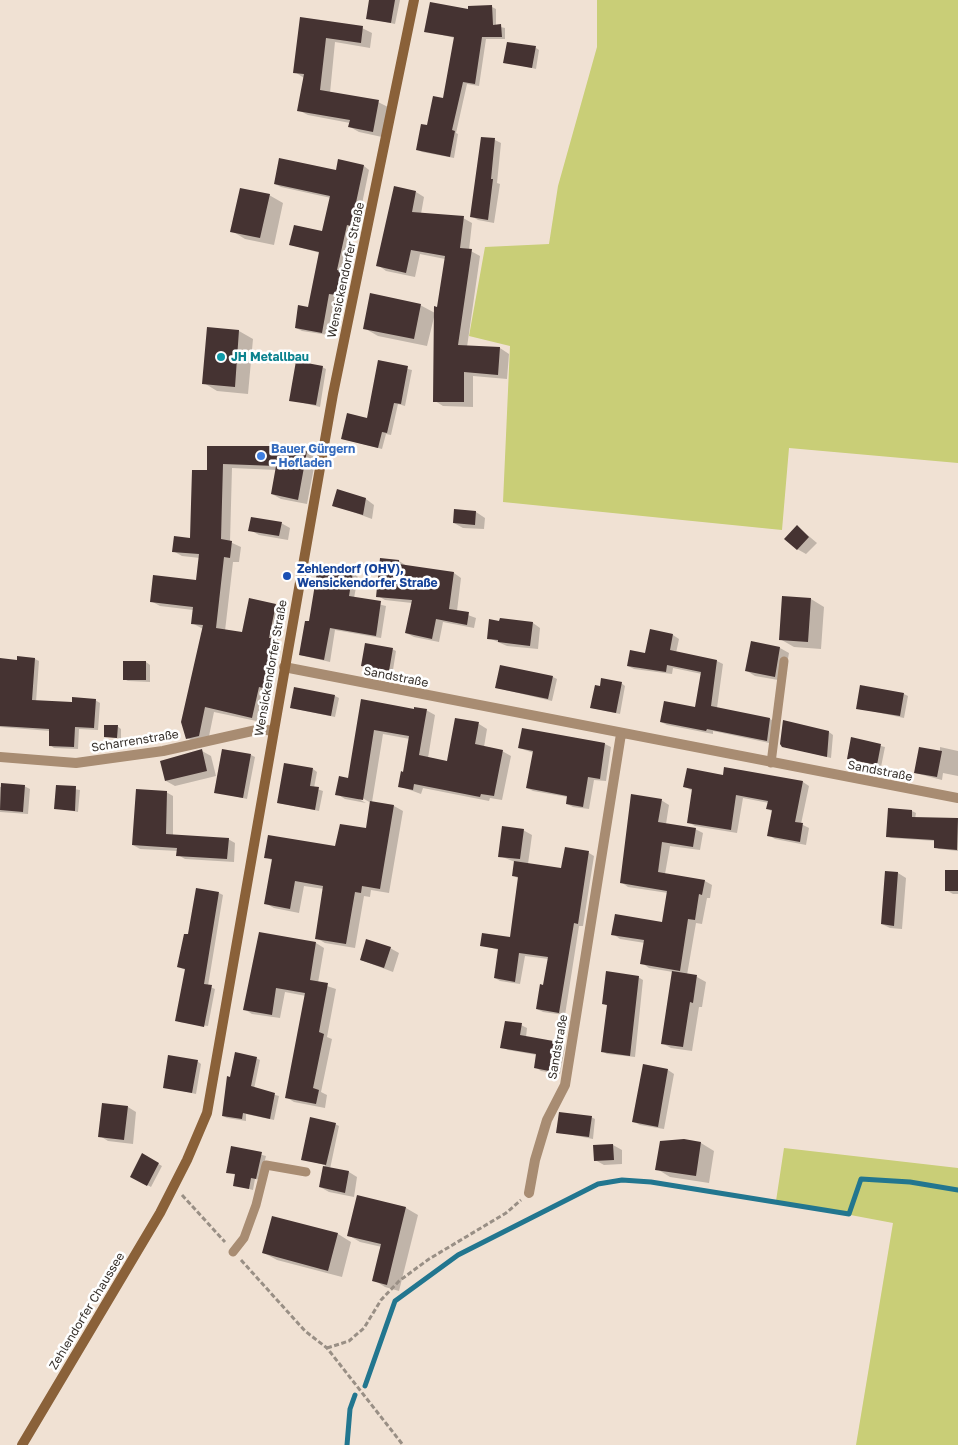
<!DOCTYPE html>
<html>
<head>
<meta charset="utf-8">
<style>
  body { margin:0 }
  canvas { display:block; background:#f0e1d3 }
</style>
</head>
<body>
<canvas width="958" height="1445"></canvas>
<script>
const ctx = document.querySelector('canvas').getContext('2d');
ctx.lineJoin = 'round';
function paint(path, color) {
  ctx.fillStyle = color;
  ctx.fill(path, 'evenodd');
}
function toPath(rows) {
  const path = new Path2D();
  for (const r of rows) {
    path.moveTo(r[0], r[1]);
    for (let i = 2; i < r.length; i += 2) path.lineTo(r[i], r[i + 1]);
  }
  return path;
}
function trace(path, color, width, dash) {
  ctx.strokeStyle = color;
  ctx.lineWidth = width;
  ctx.lineCap = dash ? 'butt' : 'round';
  ctx.setLineDash(dash || []);
  ctx.stroke(path);
}
function drawText(font, color, halo, rows, align = 'center') {
  ctx.font = font + ' "Golos Text",sans-serif';
  ctx.lineWidth = 5;
  ctx.setLineDash([]);
  ctx.textBaseline = 'middle';
  ctx.strokeStyle = halo;
  ctx.fillStyle = color;
  for (const [text, x, y, turn = 0] of rows) {
    ctx.save();
    ctx.translate(x, y);
    ctx.rotate((+turn || 0) * Math.PI / 180);
    ctx.textAlign = isNaN(turn) ? turn : align;
    if (halo) ctx.strokeText(text, 0, 0);
    ctx.fillText(text, 0, 0);
    ctx.restore();
  }
}
const green = toPath([
  [597,0,958,0,958,463,789,448,782,530,503,502,510,346,469,336,485,247,549,244,558,186,597,47],
  [784,1148,958,1168,958,1445,856,1445,893,1223,776,1201]
]);
const shadow = toPath([
  [370,0,400,0,395,24,367,18],
  [492,7,496,9,496,26,505,28,505,39,486,39,479,86,467,84,456,133,458,134,454,158,422,152,418,150,444,100,455,38,425,31,469,10],
  [301,19,362,28,372,33,370,48,335,42,330,93,378,102,388,107,382,137,359,132,350,127,350,123,308,115,298,110,304,78,295,72],
  [536,48,539,50,536,69,505,62],
  [482,138,495,140,501,143,497,183,500,184,494,223,478,220,471,216],
  [364,166,369,170,357,228,352,227,342,273,346,275,342,298,335,296,328,335,302,331,296,328,309,308,320,253,291,245,323,232,331,198,281,187,275,184],
  [416,192,424,197,421,214,463,218,472,223,469,250,480,256,467,347,500,348,509,354,507,379,473,376,473,407,443,406,435,401,435,313,427,346,378,336,364,328,420,305,435,313,438,308,445,259,420,254,415,277,386,271,378,265],
  [269,195,283,203,274,245,245,239,232,231],
  [208,329,239,331,253,339,248,394,217,391,204,383],
  [379,362,412,370,405,406,398,404,391,435,386,434,382,449,343,439,368,419],
  [322,367,326,369,320,407,291,400],
  [209,447,307,452,316,457,307,504,281,499,272,494,277,470,232,468,230,542,241,547,239,562,233,562,225,631,243,633,250,599,276,605,285,610,278,642,281,644,272,692,268,692,261,722,214,712,208,741,196,743,187,738,203,629,192,623,193,610,160,606,151,601,197,582,200,558,182,556,173,551,191,539,208,472],
  [366,499,374,505,372,519,334,505],
  [455,511,476,512,485,518,484,529,463,528,454,523],
  [281,523,290,528,288,540,259,535,250,530],
  [798,527,817,543,806,554,797,549],
  [399,561,407,566,454,573,461,578,457,611,476,618,474,628,443,622,439,642,414,637,406,633,412,603,385,600,378,596],
  [353,573,358,577,354,598,386,606,381,638,335,630,330,662,300,655,310,623],
  [811,599,824,607,821,649,794,647,780,639],
  [500,622,533,623,540,628,538,649,507,646,489,638],
  [651,631,673,635,679,639,676,653,717,661,723,664,717,708,770,719,776,722,774,744,713,731,713,734,667,725,661,722,696,709,702,674,673,668,672,674,634,669,628,666,646,655],
  [752,643,780,648,789,653,784,681,755,676,747,671],
  [392,649,396,651,393,670,362,666],
  [35,659,39,661,36,702,73,703,95,700,100,703,98,730,79,729,78,749,54,748,50,745,50,731,0,727,0,660,18,661],
  [146,662,150,665,150,682,128,681,124,679],
  [553,677,557,679,552,701,497,688],
  [621,683,625,686,620,714,592,708],
  [904,694,908,696,904,718,857,708],
  [335,696,339,698,335,717,291,708],
  [362,701,415,710,426,710,435,715,428,758,448,762,479,724,487,729,484,747,502,751,511,756,502,800,490,798,489,801,423,788,421,794,399,786,404,773,410,739,383,734,372,802,394,806,403,811,389,893,371,890,370,897,364,896,355,948,325,943,316,938,324,889,304,886,299,913,274,908,265,903,273,861,266,857,336,848,367,830,371,803,359,796,357,798,366,803,345,799,337,794,349,779],
  [117,726,121,729,121,739,106,736],
  [829,732,833,735,831,758,783,746],
  [852,739,885,747,881,767,849,759],
  [605,744,611,747,606,781,594,780,589,809,573,807,567,804,568,797,533,791,527,788,534,753,519,748],
  [940,747,958,751,958,776,943,773,942,780,915,773,940,752],
  [202,751,211,756,216,776,175,786,166,781],
  [251,755,255,757,247,799,216,792],
  [313,769,317,772,314,788,323,791,319,811,278,803],
  [724,776,803,782,809,786,801,824,809,828,806,845,775,839,768,835,773,812,768,809,769,803,743,798,737,833,695,826,688,822,693,791,685,787],
  [24,786,30,789,28,814,0,812,0,787],
  [57,786,80,790,78,812,56,808],
  [166,792,173,796,173,836,228,839,235,843,234,862,185,859,178,855,178,851,140,849,133,845],
  [661,800,669,805,666,824,695,829,703,833,700,850,670,846,665,874,705,881,712,885,710,898,707,898,702,924,696,923,687,975,697,977,706,982,702,1007,699,1007,692,1051,671,1048,662,1043,673,972,649,968,642,963,645,943,620,939,613,934,663,923,668,893,628,887,621,882],
  [912,811,916,813,915,819,958,819,958,851,939,849,935,847,936,841,891,838,887,836],
  [523,830,532,835,528,864,562,870,566,849,589,853,594,856,583,926,579,926,565,1015,543,1012,537,1009,544,987,549,959,525,956,520,984,500,981,495,978,499,950,481,945,511,939,519,879,513,875,515,862,500,856],
  [958,872,958,894,953,894,946,890],
  [886,873,898,873,906,878,902,929,890,928,882,924],
  [219,893,223,895,208,986,215,989,208,1026,179,1022,176,1020,186,970,178,967,189,936],
  [316,943,324,948,318,983,336,989,327,1037,332,1039,321,1092,327,1095,325,1108,294,1102,286,1097,306,996,285,992,280,1018,252,1014,244,1009],
  [390,948,399,953,393,972,361,960],
  [638,977,643,980,635,1057,607,1054,602,1051,608,1006,603,1003],
  [521,1025,527,1028,526,1037,559,1043,565,1047,560,1074,541,1071,535,1067,537,1055,508,1050,502,1047],
  [256,1058,260,1060,254,1089,279,1096,274,1120,246,1114,246,1121,227,1118,223,1116,231,1078],
  [197,1061,201,1064,196,1094,164,1087],
  [668,1070,674,1074,664,1129,640,1125,634,1122],
  [128,1107,136,1112,133,1144,108,1141,100,1136],
  [591,1117,595,1119,593,1139,557,1132],
  [335,1124,339,1126,330,1169,349,1172,357,1177,354,1197,329,1192,320,1187,325,1165,302,1159],
  [684,1140,701,1143,714,1151,709,1183,670,1177,657,1169],
  [613,1145,622,1150,622,1164,604,1165,595,1160],
  [232,1147,266,1156,260,1180,255,1179,253,1190,234,1185,236,1175,227,1172],
  [143,1155,162,1166,151,1187,131,1176],
  [358,1197,406,1208,418,1215,399,1291,385,1287,374,1280,382,1247,360,1242,348,1235],
  [338,1234,351,1242,342,1277,277,1260,264,1253]
]);
const stream = toPath([
  [365,1386,395,1301,458,1255,598,1184,622,1180,651,1182,849,1214,861,1179,910,1182,958,1190],
  [347,1445,350,1409,355,1395]
]);
const building = toPath([
  [369,0,395,0,391,23,366,19],
  [430,2,468,9,468,6,492,5,493,25,501,24,502,37,482,37,475,84,463,82,452,130,455,131,450,157,416,150,421,124,427,125,433,96,443,98,454,37,424,32],
  [300,17,363,26,361,43,326,38,320,90,379,100,373,132,348,127,350,120,297,111,304,74,293,73],
  [507,42,536,46,532,68,503,63],
  [481,137,495,138,491,179,493,179,488,220,470,217],
  [279,158,336,170,338,159,364,165,351,226,347,225,337,270,341,271,336,295,329,294,322,333,295,328,298,305,308,307,319,252,289,245,294,225,322,231,330,196,274,184],
  [394,186,416,191,412,212,464,216,460,248,472,249,458,345,500,347,498,375,464,372,464,402,433,402,434,306,437,307,445,256,411,250,406,273,376,266],
  [240,188,270,194,260,238,230,232],
  [370,293,421,304,414,339,363,329],
  [207,327,239,330,235,387,202,384],
  [378,360,408,366,401,404,394,403,387,433,382,432,378,448,341,439,347,413,367,418],
  [296,361,323,366,316,405,289,401],
  [207,446,280,446,307,451,298,500,271,494,276,466,223,464,221,539,232,541,230,558,224,557,216,628,242,632,249,598,276,604,269,638,272,638,263,688,259,687,252,718,205,707,199,736,186,739,181,722,203,625,191,624,193,607,150,602,153,575,196,580,199,554,172,552,174,536,190,538,192,470,207,470],
  [337,489,366,498,363,515,332,506],
  [454,509,476,511,475,525,453,523],
  [251,517,282,522,279,536,248,531],
  [797,525,809,537,797,550,784,539],
  [380,558,399,560,399,564,454,572,449,609,469,612,467,625,436,619,432,639,405,633,412,600,376,597],
  [318,566,353,572,349,596,381,601,376,636,330,628,324,660,299,655,305,621,309,621],
  [782,596,811,598,808,642,779,640],
  [500,618,533,622,530,646,498,642,498,640,487,639,489,619,499,621],
  [650,629,673,634,670,650,717,660,711,706,770,718,767,741,707,729,706,731,660,722,664,701,695,707,701,672,667,665,666,672,627,666,630,650,645,653],
  [751,641,780,647,775,677,745,671],
  [365,643,393,648,389,671,361,666],
  [17,656,35,658,32,700,72,702,72,697,96,699,94,728,75,727,74,747,49,746,49,729,0,726,0,658,17,660],
  [123,661,146,661,146,680,123,680],
  [500,665,553,676,548,699,495,688],
  [601,678,622,682,616,713,590,708,595,685,600,686],
  [860,685,904,693,900,716,856,709],
  [294,687,335,695,331,716,290,708],
  [361,699,414,709,414,707,427,709,419,755,447,761,455,718,479,722,475,744,503,750,494,796,481,794,480,797,414,784,413,790,398,787,401,771,403,772,409,736,374,730,363,800,335,795,339,776,348,778],
  [783,720,829,731,827,757,782,747,780,744],
  [104,725,118,725,117,738,104,737],
  [522,728,605,743,600,779,588,777,583,807,566,804,567,796,526,788,533,751,518,748],
  [851,737,881,744,877,765,847,759],
  [919,747,942,751,937,777,914,773],
  [202,749,207,771,165,781,160,761],
  [222,749,251,754,243,798,214,793],
  [284,763,313,768,310,786,319,787,315,810,277,803],
  [724,767,803,781,795,822,803,823,800,842,767,836,772,810,766,809,768,801,736,795,731,830,687,823,692,789,683,787,687,768,723,775],
  [1,783,25,785,23,812,0,810],
  [56,785,76,786,75,811,54,809],
  [136,789,167,791,166,834,229,838,227,859,176,856,177,848,132,845],
  [631,794,662,799,658,822,696,828,693,847,662,842,658,872,705,880,702,895,699,894,695,920,688,919,680,971,640,964,644,940,611,935,615,914,662,922,667,891,620,883],
  [370,801,394,805,380,889,362,886,361,893,355,892,346,944,315,939,323,886,295,881,290,909,264,904,272,859,264,858,268,835,335,846,340,824,366,828],
  [888,808,912,810,912,817,958,818,957,850,934,848,934,840,886,837],
  [502,826,524,829,520,859,498,857],
  [565,847,589,851,578,924,574,923,559,1013,536,1009,540,984,543,985,548,957,519,953,515,982,494,978,498,949,480,946,482,933,510,937,518,877,512,876,514,861,561,868],
  [945,870,958,870,958,891,945,891],
  [885,871,898,872,894,926,881,924],
  [196,888,219,892,204,984,212,985,204,1027,175,1021,185,969,177,967,184,934,188,934],
  [259,932,316,942,310,980,328,983,319,1032,324,1034,313,1088,319,1090,316,1104,285,1098,305,993,276,988,272,1015,243,1010],
  [366,939,391,947,384,968,360,960],
  [606,971,639,976,630,1056,601,1052,607,1005,602,1004],
  [672,971,697,975,693,1003,690,1002,683,1047,661,1044],
  [505,1021,522,1023,520,1035,559,1042,554,1072,534,1068,536,1054,500,1048],
  [235,1052,257,1057,251,1086,275,1093,270,1119,243,1113,242,1119,222,1116,227,1076,230,1077],
  [168,1055,198,1060,192,1093,163,1088],
  [643,1064,668,1069,658,1127,632,1122],
  [102,1103,128,1106,124,1140,98,1137],
  [559,1112,592,1116,589,1137,556,1133],
  [310,1117,336,1123,326,1165,301,1160],
  [684,1139,701,1142,696,1176,655,1170,660,1141],
  [613,1144,614,1160,594,1161,593,1145],
  [231,1146,262,1152,256,1179,251,1178,249,1189,233,1186,235,1174,226,1173],
  [142,1153,159,1163,147,1186,130,1177],
  [323,1166,349,1171,345,1193,319,1187],
  [357,1195,406,1207,387,1285,372,1281,381,1244,347,1236],
  [272,1216,338,1233,328,1271,262,1253]
]);
const path = toPath([
  [182,1195,225,1242],
  [241,1260,305,1331,327,1348,403,1445],
  [327,1348,349,1341,364,1328,381,1300,399,1281,429,1259,506,1213,521,1200]
]);
const service = toPath([
  [771,763,784,661],
  [233,1252,244,1238,256,1205,266,1165,306,1172]
]);
const minor = toPath([
  [284,667,958,798],
  [0,757,76,763,163,751,261,729,273,731],
  [529,1193,535,1160,547,1120,565,1085,621,734]
]);
const secondary = toPath([
  [22,1445,160,1213,187,1160,207,1113,333,394,414,0]
]);
const markers = [
  [221,357,5,"#0f9aa8"],
  [261,456,5,"#3f7fe0"],
  [287,576,5,"#1a4fb4"]
];
const streetNames = [
  ["Wensickendorfer Straße",346,270,-78],
  ["Wensickendorfer Straße",271,668,-80],
  ["Sandstraße",396,677,11],
  ["Scharrenstraße",135,741,-9],
  ["Sandstraße",880,771,11],
  ["Sandstraße",558,1047,-80],
  ["Zehlendorfer Chaussee",87,1311,-59]
];
const cultureNames = [
  ["JH Metallbau",231,357]
];
const shopNames = [
  ["Bauer Gürgern",271,449],
  ["- Hofladen",271,463]
];
const transitNames = [
  ["Zehlendorf (OHV),",297,569],
  ["Wensickendorfer Straße",297,583]
];
paint(green, '#c9ce77');
paint(shadow, '#0003');
trace(stream, '#22768f', 5);
paint(building, '#453332');
trace(path, '#998f85', 3, [5, 2.5]);
trace(service, '#a88c72', 9);
trace(minor, '#a88c72', 10);
trace(secondary, '#8a6139', 10);
for (const [x, y, r, color] of markers) {
  const dot = new Path2D();
  dot.arc(x, y, r, 0, 2 * Math.PI);
  ctx.fillStyle = color;
  ctx.fill(dot);
  trace(dot, '#fff', 2);
}
drawText('12px', '#36302b', '#fff', streetNames);
drawText('bold 12px', '#0d838f', '#fff', cultureNames, 'left');
drawText('bold 12px', '#366cbe', '#fff', shopNames, 'left');
drawText('bold 12px', '#164399', '#fff', transitNames, 'left');
</script>
</body>
</html>
